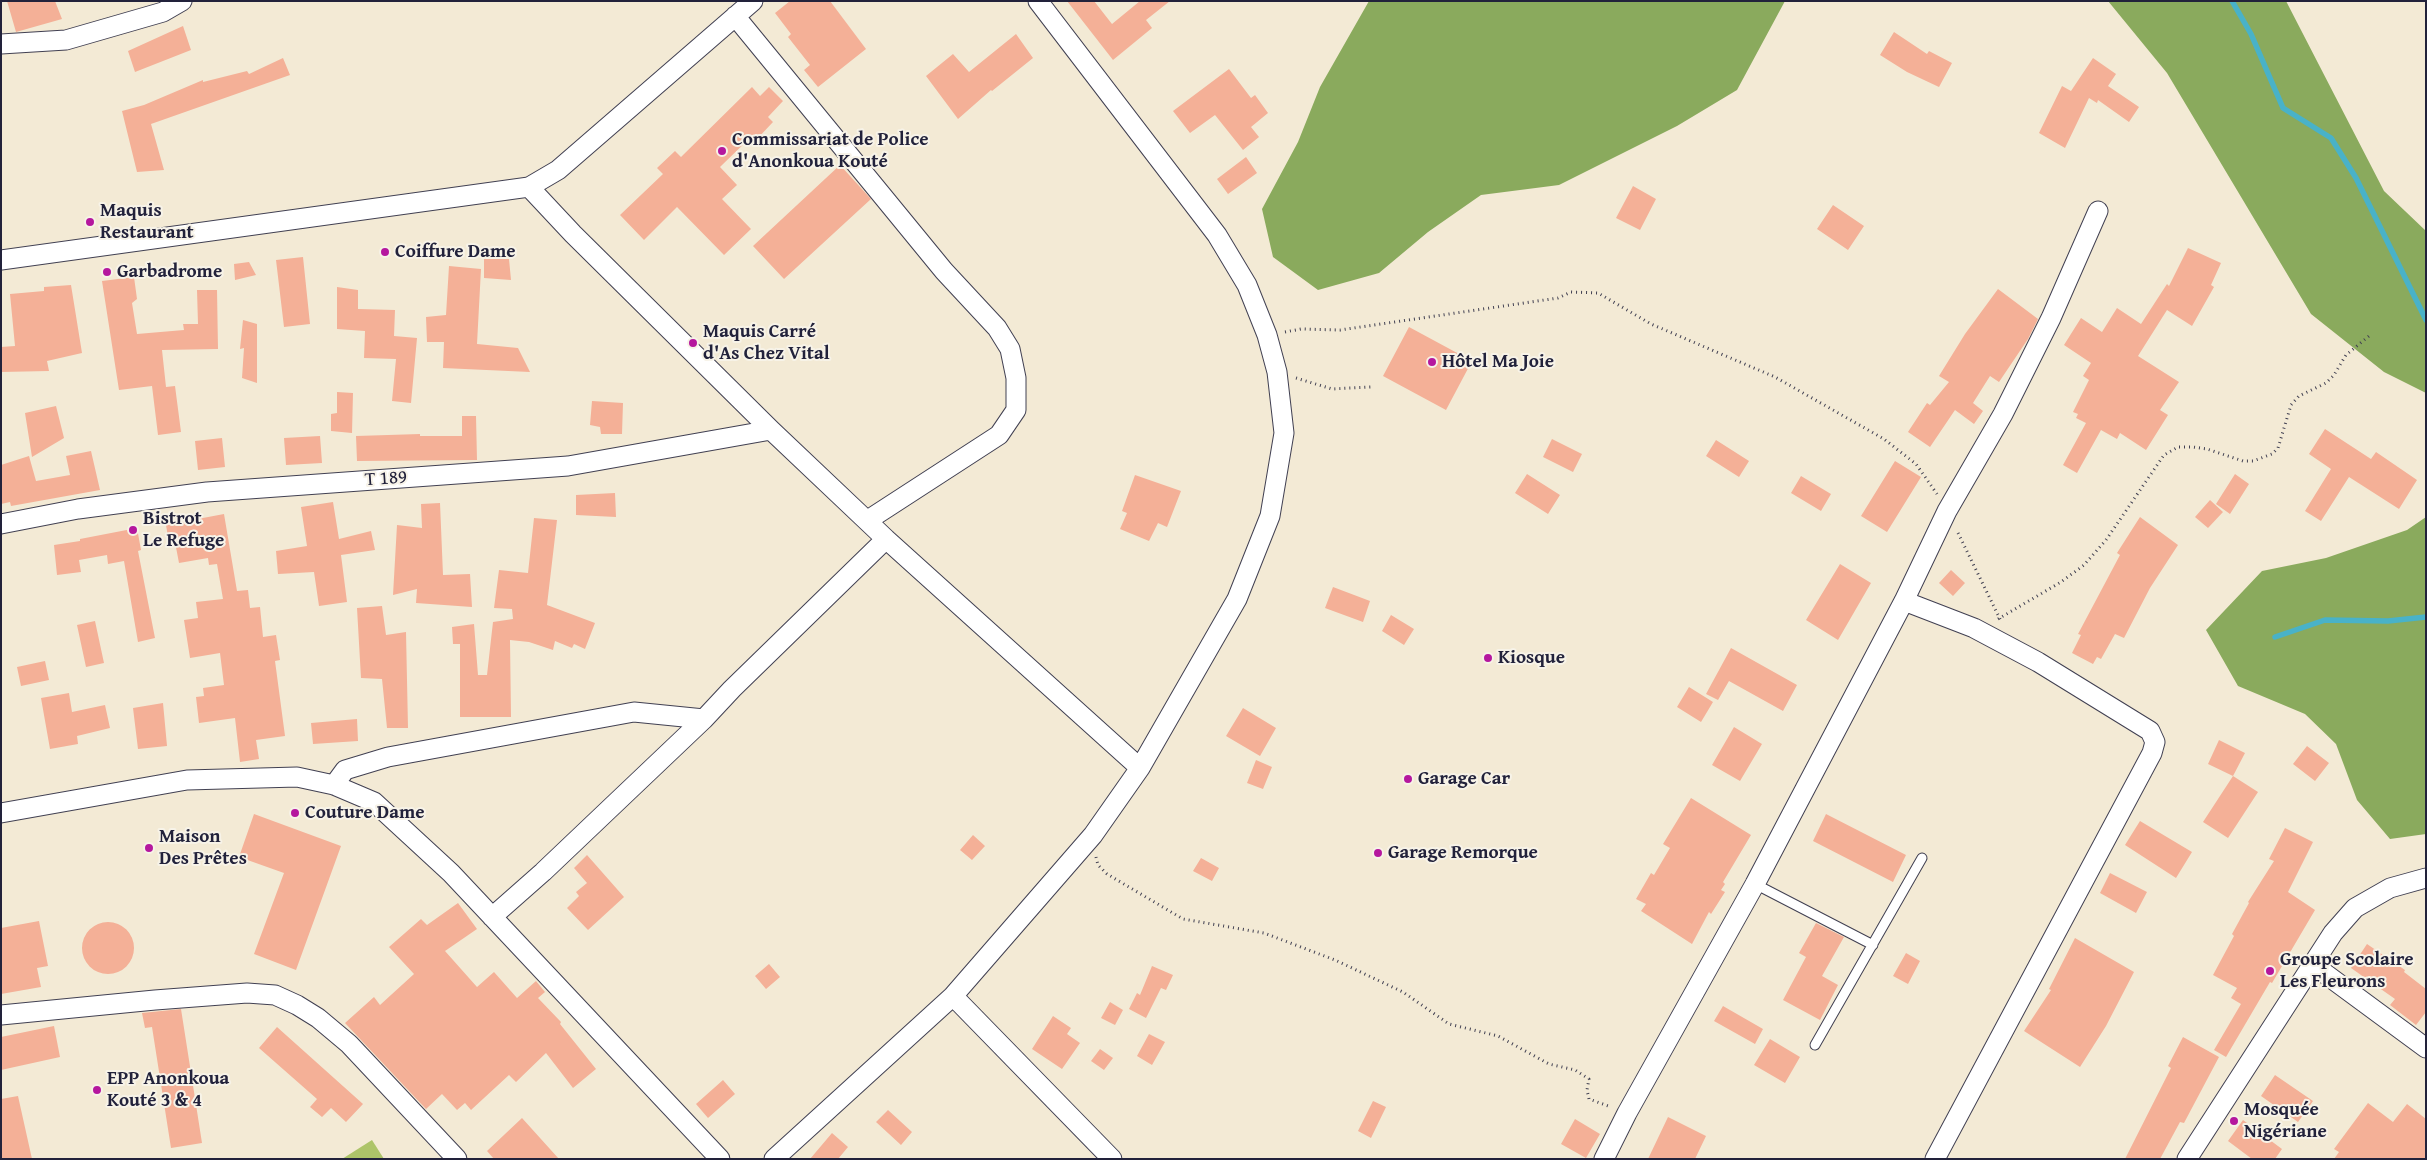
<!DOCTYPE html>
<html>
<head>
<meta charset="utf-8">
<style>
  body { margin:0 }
  #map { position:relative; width:2427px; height:1160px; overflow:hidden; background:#f3ead5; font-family:"Gentium Book Plus",serif }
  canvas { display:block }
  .frame { position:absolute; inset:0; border:2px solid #22223b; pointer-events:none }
</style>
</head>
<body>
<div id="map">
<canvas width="2427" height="1160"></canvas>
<div class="frame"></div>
</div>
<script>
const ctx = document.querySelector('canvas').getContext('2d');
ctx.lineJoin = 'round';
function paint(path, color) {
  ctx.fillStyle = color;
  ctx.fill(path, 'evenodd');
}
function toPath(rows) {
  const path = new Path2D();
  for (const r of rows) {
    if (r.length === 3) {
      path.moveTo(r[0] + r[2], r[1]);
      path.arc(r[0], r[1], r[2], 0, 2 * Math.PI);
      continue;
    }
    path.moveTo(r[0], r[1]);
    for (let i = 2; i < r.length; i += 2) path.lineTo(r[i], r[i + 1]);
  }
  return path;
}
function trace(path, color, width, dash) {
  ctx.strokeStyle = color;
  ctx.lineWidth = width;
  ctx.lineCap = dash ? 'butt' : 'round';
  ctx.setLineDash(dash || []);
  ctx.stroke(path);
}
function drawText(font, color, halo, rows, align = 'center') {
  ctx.font = font + ' "Gentium Book Plus",serif';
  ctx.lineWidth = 4;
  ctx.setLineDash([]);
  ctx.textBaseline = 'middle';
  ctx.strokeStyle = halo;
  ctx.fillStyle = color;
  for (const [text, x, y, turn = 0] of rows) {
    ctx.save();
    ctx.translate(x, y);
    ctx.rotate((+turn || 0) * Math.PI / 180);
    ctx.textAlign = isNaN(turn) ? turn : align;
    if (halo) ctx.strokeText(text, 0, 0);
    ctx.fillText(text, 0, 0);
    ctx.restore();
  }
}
const green = toPath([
  [372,1140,384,1159,342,1159]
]);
const forest = toPath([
  [1369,1,1785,1,1737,90,1677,126,1559,185,1481,195,1428,232,1379,273,1318,290,1273,257,1262,209,1298,142,1320,87],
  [2108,1,2286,1,2384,191,2426,231,2426,393,2384,372,2311,314,2167,73],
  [2426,517,2426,834,2390,839,2357,800,2336,744,2305,714,2238,686,2206,630,2262,571,2326,558,2407,530]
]);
const stream = toPath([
  [2232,1,2251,34,2283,108,2331,138,2356,178,2426,320],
  [2275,637,2325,620,2388,621,2426,617]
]);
const building = toPath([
  [7,1,55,1,62,19,16,32],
  [790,1,830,1,866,49,818,87,804,70,810,65,788,37,791,34,775,13],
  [1067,1,1094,1,1112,24,1140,1,1170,1,1146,20,1152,28,1113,60],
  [183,26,191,50,135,72,128,51],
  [1894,32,1927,54,1929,51,1952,63,1939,87,1907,72,1880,55],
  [1016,34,1033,58,992,91,991,90,958,119,926,76,953,54,969,72],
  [283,58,290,75,151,124,164,170,137,172,122,111,144,105,203,80,203,82,247,71,249,74],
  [2093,58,2116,74,2108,86,2139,107,2129,122,2098,100,2097,103,2089,98,2065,148,2039,133,2062,86,2071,91],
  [1229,69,1251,98,1255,95,1268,113,1251,127,1259,137,1243,150,1215,115,1190,133,1173,111],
  [752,87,760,96,769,87,783,101,768,117,773,122,757,139,753,135,720,167,737,185,722,199,751,229,724,255,677,207,644,240,620,215,663,174,657,168,675,151,681,157],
  [1246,157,1257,173,1228,194,1217,179],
  [840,165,871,199,784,279,753,246],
  [1633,186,1656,199,1640,230,1616,218],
  [1833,205,1864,226,1848,250,1817,229],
  [2188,248,2221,263,2211,285,2214,287,2192,326,2167,310,2138,356,2179,382,2160,410,2168,415,2146,450,2120,433,2117,439,2101,430,2077,473,2063,465,2086,423,2076,418,2078,414,2073,412,2089,380,2083,376,2091,363,2064,345,2081,318,2102,332,2117,308,2141,324,2167,284,2169,286],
  [303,257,310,324,284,327,276,260],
  [484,259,509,259,511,280,484,278],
  [249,262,256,275,235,280,234,264],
  [449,266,481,269,477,344,518,348,530,372,443,368,444,342,427,342,426,317,446,315],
  [134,277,137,299,132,303,137,334,184,330,183,324,198,324,197,290,217,290,218,349,162,350,166,387,175,386,181,432,158,435,152,386,119,390,102,281],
  [71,285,82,353,47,361,49,371,1,372,1,347,15,346,10,294,44,291,44,287],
  [337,287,358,290,358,309,395,310,394,336,417,338,411,403,392,401,396,359,364,358,365,331,337,329],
  [1998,289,2038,319,2028,339,1999,382,1990,376,1973,403,1983,411,1974,424,1955,410,1930,447,1908,432,1927,403,1930,405,1949,382,1939,376,1965,334],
  [243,320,257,324,257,383,242,378,244,348,240,349],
  [1409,327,1472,361,1446,410,1383,376],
  [337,392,353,393,352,433,331,431,331,414,337,413],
  [592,401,623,403,622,434,601,434,600,427,590,425],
  [56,406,64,438,32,457,25,413],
  [462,416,476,416,477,460,357,461,356,436,420,434,420,436,462,436],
  [2325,429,2371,459,2376,452,2417,480,2399,509,2349,477,2321,521,2305,511,2331,469,2309,454],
  [320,436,322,463,286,465,284,438],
  [222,438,225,467,198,470,195,441],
  [1552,439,1582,454,1573,472,1543,457],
  [1716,440,1749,461,1739,477,1706,456],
  [91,451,100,490,11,506,10,502,1,504,1,465,29,456,36,481,70,475,66,456],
  [1895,461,1921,477,1887,532,1861,516],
  [1527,474,1560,495,1548,514,1515,493],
  [2235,474,2249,484,2230,514,2216,504],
  [1135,475,1181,491,1167,527,1158,523,1149,541,1120,529,1127,513,1122,511],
  [1801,476,1831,494,1821,511,1791,493],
  [615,493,616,517,576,515,576,495],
  [2210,500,2223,512,2208,528,2195,517],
  [333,502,339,539,371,531,375,550,341,555,347,602,319,606,314,572,278,574,276,551,307,546,301,507],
  [440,503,443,575,470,574,472,607,416,603,417,589,393,595,397,525,422,528,421,504],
  [224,514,237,591,248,590,250,608,260,607,263,637,276,635,280,660,275,661,285,736,256,740,259,759,240,762,235,718,199,723,196,697,204,696,203,688,224,685,220,653,190,658,184,620,198,618,196,602,223,599,217,564,209,565,208,558,179,563,175,542,169,543,166,525],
  [2140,517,2178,545,2150,588,2124,638,2115,634,2101,659,2097,657,2093,664,2072,653,2081,635,2078,634,2120,555,2117,553],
  [534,518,557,520,547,605,595,623,585,649,574,644,572,648,555,641,553,650,529,642,510,640,511,717,460,717,460,644,453,644,452,627,474,624,478,675,487,675,493,622,513,619,512,609,494,608,499,570,528,573],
  [137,528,141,550,138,551,155,638,138,642,124,561,108,564,107,555,79,560,81,572,57,575,54,545,80,541,80,539],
  [1840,564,1871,583,1838,640,1806,620],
  [1951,570,1965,583,1953,596,1939,583],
  [1333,587,1370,601,1363,622,1325,608],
  [382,606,386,635,406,632,408,728,387,728,382,679,361,678,357,608],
  [1391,615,1414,629,1404,645,1382,631],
  [95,621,104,663,86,667,77,625],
  [1731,648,1797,685,1783,711,1729,681,1718,700,1706,694],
  [45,661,49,680,21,686,17,667],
  [1689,687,1713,702,1701,722,1677,707],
  [69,693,72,712,105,705,110,728,77,736,78,744,50,749,41,698],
  [163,703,167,746,138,749,133,708],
  [1243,708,1276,728,1260,756,1226,736],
  [357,719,358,741,313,744,311,723],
  [1734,727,1762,744,1740,781,1712,765],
  [2219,740,2245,753,2233,776,2208,764],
  [2307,746,2329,763,2315,781,2293,764],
  [1256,760,1272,767,1263,789,1247,783],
  [2233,776,2258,792,2228,838,2203,822],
  [1691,798,1751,835,1723,882,1725,884,1721,890,1725,892,1711,914,1709,912,1692,944,1641,911,1646,904,1636,899,1651,873,1654,875,1670,848,1663,844],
  [254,814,341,846,296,970,254,954,284,873,239,857],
  [1826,814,1906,855,1893,882,1813,841],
  [2140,821,2192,852,2176,878,2125,845],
  [2285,828,2313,842,2288,892,2315,910,2272,983,2270,982,2226,1057,2214,1050,2241,1004,2231,998,2237,988,2213,975,2234,936,2232,934,2249,903,2248,902,2274,861,2269,859],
  [973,835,985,846,972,860,960,850],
  [587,855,624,897,588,930,567,908,579,896,576,892,587,883,574,868],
  [1201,858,1219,868,1212,881,1193,871],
  [2110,873,2147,892,2136,913,2100,893],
  [458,903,477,929,445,951,477,987,494,972,517,998,536,981,545,992,538,998,561,1022,560,1024,596,1069,573,1088,546,1053,516,1082,509,1075,471,1110,465,1103,457,1110,442,1094,426,1109,345,1023,374,997,380,1005,414,974,389,947,421,919,427,925],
  [39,921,48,966,37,968,41,987,1,994,1,928],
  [108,948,26],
  [1816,923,1844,937,1822,976,1838,985,1820,1020,1783,1000,1806,957,1799,953],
  [2075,938,2134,972,2106,1026,2080,1067,2024,1031,2051,990,2049,989],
  [2367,944,2405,970,2404,972,2426,989,2426,1012,2416,1025,2390,1005,2395,999,2351,968],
  [1906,953,1920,961,1908,984,1893,976],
  [769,964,780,977,766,989,755,976],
  [1152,966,1173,975,1166,990,1161,988,1146,1018,1129,1009,1137,993,1140,995],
  [1110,1002,1123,1010,1115,1025,1101,1018],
  [1723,1006,1763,1029,1755,1044,1714,1021],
  [181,1009,202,1143,171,1148,152,1027,145,1028,142,1013],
  [1053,1016,1071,1028,1067,1034,1080,1043,1062,1069,1032,1049],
  [54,1026,60,1057,1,1070,1,1037],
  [277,1027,363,1104,346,1122,331,1108,322,1117,310,1107,317,1099,259,1048],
  [1149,1034,1165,1042,1152,1065,1137,1056],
  [2183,1037,2219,1057,2184,1123,2180,1122,2160,1159,2125,1159,2171,1068,2168,1066],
  [1770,1039,1800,1057,1785,1083,1754,1065],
  [1100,1049,1113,1058,1104,1070,1091,1061],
  [2275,1075,2313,1101,2298,1122,2261,1096],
  [723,1080,735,1094,708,1118,696,1104],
  [18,1096,32,1159,1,1159,1,1099],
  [1373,1101,1386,1107,1371,1138,1358,1131],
  [2368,1103,2393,1122,2407,1104,2426,1119,2426,1159,2334,1159,2339,1152,2334,1149],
  [888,1110,912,1132,901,1145,876,1122],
  [1668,1117,1706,1136,1695,1159,1648,1159],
  [522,1118,559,1159,494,1159,487,1151],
  [1575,1119,1600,1134,1586,1158,1561,1144],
  [2243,1120,2282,1149,2275,1159,2252,1159,2228,1141],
  [832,1133,848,1147,838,1159,810,1159]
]);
const path = toPath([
  [1285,332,1301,329,1340,330,1558,298,1571,292,1598,293,1651,324,1775,377,1884,439,1916,464,1937,494],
  [1296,378,1332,389,1371,387],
  [1958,533,2001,621],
  [1998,619,2061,582,2084,565,2106,540,2164,455,2178,447,2193,447,2207,449,2243,461,2253,461,2272,454,2278,448,2291,405,2299,396,2326,383,2334,375,2346,355,2369,336],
  [1096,857,1098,865,1107,874,1183,919,1264,933,1335,960,1403,992,1449,1024,1498,1036,1549,1064,1575,1070,1589,1079,1587,1090,1589,1099,1611,1107]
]);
const lane = toPath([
  [1755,884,1873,945],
  [1815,1045,1922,858]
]);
const street = toPath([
  [1038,1,1217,235,1247,285,1267,335,1277,372,1284,433,1270,516,1237,599,1140,768],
  [735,16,944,271,997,328,1010,349,1016,378,1016,410,999,435,868,520],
  [1,44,66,40,163,12,182,1],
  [529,187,573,234,771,430,886,539,1140,768,1093,835,953,996,774,1159],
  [1,260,529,187,558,170,753,1],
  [1,524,78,509,207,492,568,466,771,430],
  [1904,601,1974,628,2038,662,2150,731,2155,742,2152,753,1935,1159],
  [334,785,345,770,388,757,634,712,704,719],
  [1,813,187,780,297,777,334,785,374,802,451,873,720,1159],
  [492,917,543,872,704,719,732,689,886,539],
  [2312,964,2426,1048],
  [953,996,1112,1159],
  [1,1015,155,1000,247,993,275,995,297,1005,318,1018,349,1044,457,1159],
  [1604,1159,1627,1113,1755,884,1904,601,1947,511,2003,414,2051,318,2098,211],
  [2187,1159,2333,933,2355,908,2390,888,2426,878]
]);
const markers = [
  [722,151,5,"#b5179e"],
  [90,222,5,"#b5179e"],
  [385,252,5,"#b5179e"],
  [107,272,5,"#b5179e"],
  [693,343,5,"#b5179e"],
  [1432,362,5,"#b5179e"],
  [133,530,5,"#b5179e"],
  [1488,658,5,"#b5179e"],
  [1408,779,5,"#b5179e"],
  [295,813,5,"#b5179e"],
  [149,848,5,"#b5179e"],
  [1378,853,5,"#b5179e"],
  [2270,971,5,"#b5179e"],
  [97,1090,5,"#b5179e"],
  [2234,1121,5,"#b5179e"]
];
const poiNames = [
  ["Commissariat de Police",732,140],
  ["d'Anonkoua Kouté",732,162],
  ["Maquis",100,211],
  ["Restaurant",100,233],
  ["Coiffure Dame",395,252],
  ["Garbadrome",117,272],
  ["Maquis Carré",703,332],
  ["d'As Chez Vital",703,354],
  ["Hôtel Ma Joie",1442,362],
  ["Bistrot",143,519],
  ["Le Refuge",143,541],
  ["Kiosque",1498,658],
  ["Garage Car",1418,779],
  ["Couture Dame",305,813],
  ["Maison",159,837],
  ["Des Prêtes",159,859],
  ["Garage Remorque",1388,853],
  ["Groupe Scolaire",2280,960],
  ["Les Fleurons",2280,982],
  ["EPP Anonkoua",107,1079],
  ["Kouté 3 & 4",107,1101],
  ["Mosquée",2244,1110],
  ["Nigériane",2244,1132]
];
const streetNames = [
  ["T 189",386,479,-4]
];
paint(green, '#adc469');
paint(forest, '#8aaa5d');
trace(stream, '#49b2c8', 5.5);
paint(building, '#f4b097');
trace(lane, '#414052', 11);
trace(street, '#414052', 21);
trace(path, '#414052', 3, [1, 4]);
trace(lane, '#fff', 9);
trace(street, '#fff', 19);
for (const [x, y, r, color] of markers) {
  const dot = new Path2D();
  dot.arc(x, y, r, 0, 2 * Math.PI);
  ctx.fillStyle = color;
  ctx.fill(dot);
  trace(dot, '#f7f3e8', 2);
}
drawText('bold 19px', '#22223b', '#f7f3e8', poiNames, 'left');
drawText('19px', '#22223b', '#f7f3e8', streetNames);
</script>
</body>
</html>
